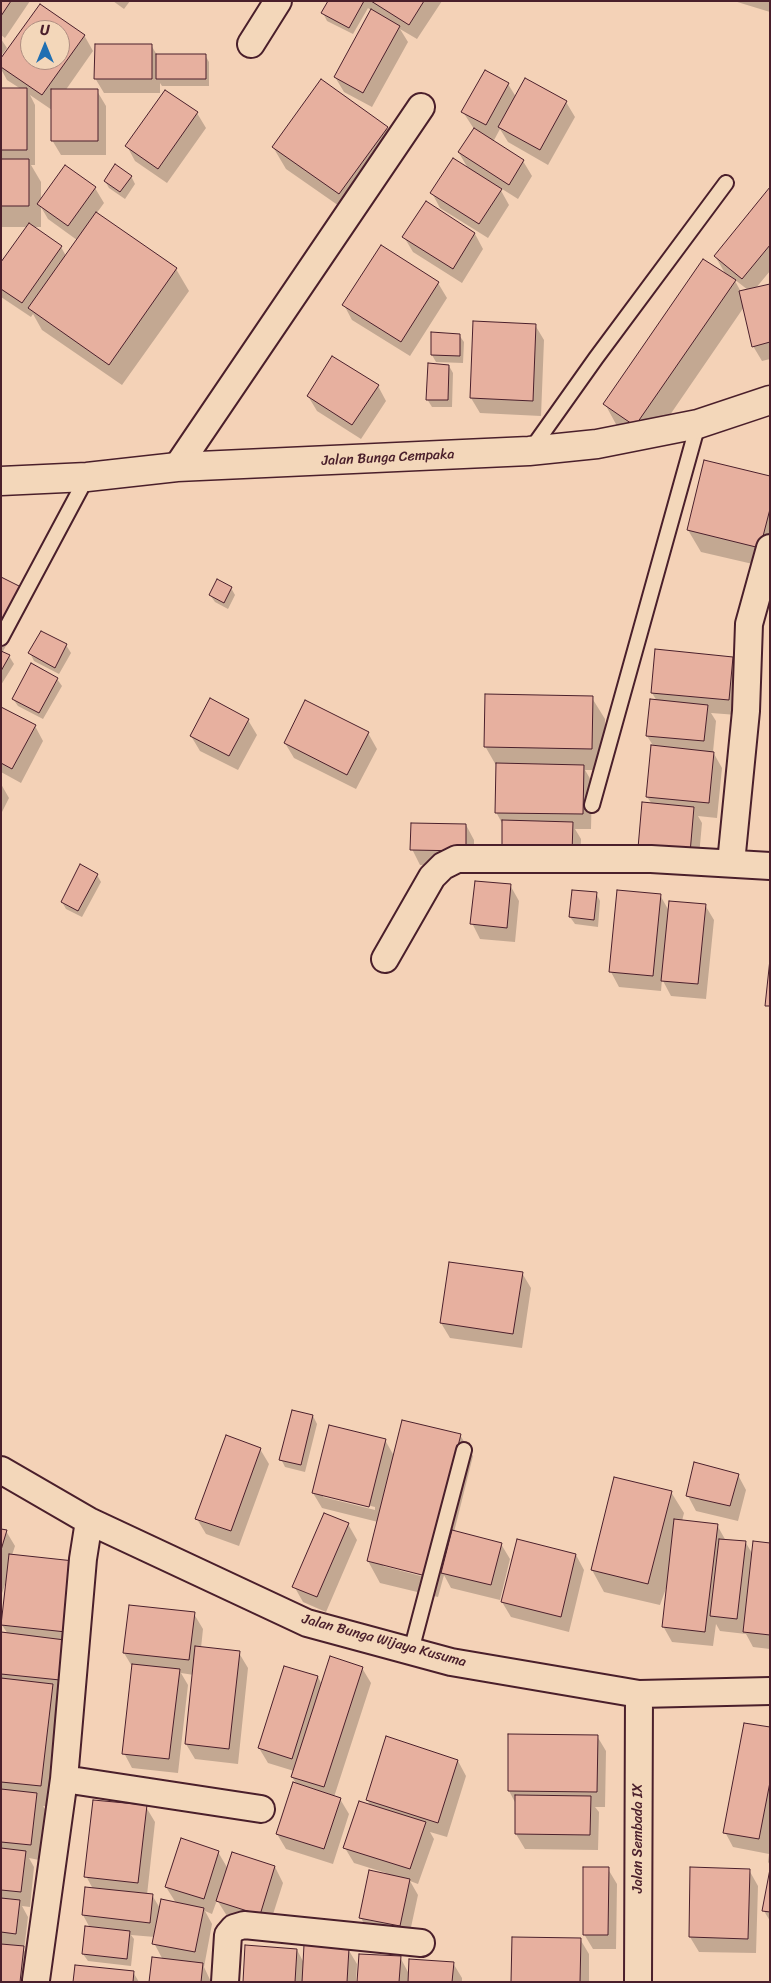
<!DOCTYPE html>
<html>
<head>
<meta charset="utf-8">
<style>
  body { margin:0 }
  #map { position:relative; width:771px; height:1983px; overflow:hidden; background:#f4d2b7; font-family:Sriracha,sans-serif }
  canvas { display:block }
  .frame { position:absolute; inset:0; border:2px solid #4a1f2b; pointer-events:none }
  .north { position:absolute; left:20px; top:20px; width:50px; height:50px; box-sizing:border-box; background:#f3d7ba; border:1px solid #af8d81; border-radius:50%; rotate:0deg; font-size:14px; font-weight:700; line-height:20px; text-align:center; color:#4a1f2b }
  .north::after { content:''; display:block; margin:auto; width:18px; height:22px; background:#1f6fb2; clip-path:polygon(50% 0,100% 100%,50% 72%,0 100%) }
</style>
</head>
<body>
<div id="map">
<canvas width="771" height="1983"></canvas>
<div class="frame"></div>
<div class="north">U</div>
</div>
<script>
const ctx = document.querySelector('canvas').getContext('2d');
ctx.lineJoin = 'round';
function paint(path, color) {
  ctx.fillStyle = color;
  ctx.fill(path, 'evenodd');
}
function toPath(rows) {
  const path = new Path2D();
  for (const r of rows) {
    path.moveTo(r[0], r[1]);
    for (let i = 2; i < r.length; i += 2) path.lineTo(r[i], r[i + 1]);
  }
  return path;
}
function trace(path, color, width, dash) {
  ctx.strokeStyle = color;
  ctx.lineWidth = width;
  ctx.lineCap = dash ? 'butt' : 'round';
  ctx.setLineDash(dash || []);
  ctx.stroke(path);
}
function drawText(font, color, halo, rows, align = 'center') {
  ctx.font = font + ' Sriracha,sans-serif';
  ctx.lineWidth = 4;
  ctx.setLineDash([]);
  ctx.textBaseline = 'middle';
  ctx.strokeStyle = halo;
  ctx.fillStyle = color;
  for (const [text, x, y, turn = 0] of rows) {
    ctx.save();
    ctx.translate(x, y);
    ctx.rotate((+turn || 0) * Math.PI / 180);
    ctx.textAlign = isNaN(turn) ? turn : align;
    if (halo) ctx.strokeText(text, 0, 0);
    ctx.fillText(text, 0, 0);
    ctx.restore();
  }
}
const shadow = toPath([
  [1,1,30,1,5,38,1,35],
  [113,1,130,1,124,9],
  [329,1,442,1,417,39,400,29,408,42,372,107,344,92,335,77,372,11,368,8,353,34,327,21,323,13],
  [734,1,770,1,770,12],
  [40,5,84,35,93,51,65,91,97,91,106,106,106,155,61,155,52,140,52,110,30,95,35,105,35,165,31,165,41,182,41,201,95,188,104,203,96,214,176,269,189,291,122,385,42,330,33,314,31,317,1,297,1,264,27,227,1,227,1,89,21,89,7,80,1,69,1,61],
  [30,30,60,30,60,60,30,60],
  [41,207,48,219,77,240,66,256,61,247,33,227,41,227],
  [1,39,7,48,1,56],
  [151,45,157,55,205,55,209,62,209,86,162,86,160,83,160,93,104,93,95,78],
  [508,84,516,97,566,102,575,117,548,165,508,142,500,129,493,142,523,161,532,176,518,199,499,187,509,205,488,238,440,208,432,193,469,170,459,153,474,129,463,112],
  [197,113,206,128,167,183,135,161,127,146],
  [387,128,399,150,352,215,286,169,273,147],
  [131,176,135,184,125,199,109,188,105,181],
  [770,189,770,271,755,289,770,286,770,359,762,361,753,346,744,307,648,447,617,426,605,404,726,275,715,256],
  [734,279,748,290,741,292],
  [426,203,475,234,483,249,462,283,413,252,404,237],
  [438,283,447,298,410,356,352,320,344,305],
  [474,322,535,325,544,340,541,416,480,413,471,398],
  [459,335,464,342,463,363,436,362,432,355],
  [449,366,453,373,452,407,432,407,427,399],
  [378,386,386,401,361,439,317,411,308,396],
  [770,477,770,568,701,552,688,530],
  [1,579,20,588,29,604,2,653,9,656,14,664,1,685],
  [231,588,235,595,228,609,215,602,210,595],
  [41,633,66,645,71,653,59,674,34,661,30,653],
  [732,658,741,673,737,715,711,713,716,721,713,752,722,768,717,818,698,816,702,823,698,867,647,797,654,747,647,736,657,701,652,693],
  [57,679,62,686,43,719,18,706,13,699],
  [592,698,605,719,604,770,585,770,592,782,591,829,575,829,581,839,580,867,503,825,496,812,497,767,485,746],
  [1,708,35,726,43,741,21,783,1,772],
  [248,720,257,735,238,770,200,751,191,736],
  [368,733,377,749,356,789,294,758,285,743],
  [1,784,9,798,1,814],
  [466,825,474,840,474,866,420,865,412,849],
  [97,875,101,882,82,917,66,909,62,902],
  [510,885,519,901,515,942,480,939,472,923],
  [596,893,600,901,598,927,575,924,570,917],
  [660,895,669,911,705,905,714,920,706,999,671,996,662,979,661,991,619,987,611,972],
  [522,1273,531,1288,522,1348,450,1338,441,1323],
  [313,1416,317,1424,305,1472,285,1467,281,1459],
  [460,1435,473,1456,454,1532,501,1544,510,1559,500,1600,451,1588,444,1575,438,1597,380,1583,368,1561,378,1522,322,1508,313,1493,385,1440,394,1456],
  [323,1494,375,1507,375,1510,323,1497],
  [383,1564,433,1576,432,1579,383,1566],
  [260,1449,269,1464,239,1546,206,1534,197,1519],
  [738,1475,746,1490,738,1521,696,1511,688,1496],
  [671,1492,684,1513,682,1521,717,1525,726,1541,746,1543,753,1555,770,1545,770,1649,753,1647,746,1634,720,1631,716,1624,713,1646,672,1642,663,1626,669,1580,660,1605,604,1592,592,1570],
  [348,1524,357,1540,326,1612,303,1602,294,1586],
  [1,1530,6,1531,15,1546,12,1555,73,1562,68,1694,57,1693,64,1706,53,1807,43,1806,45,1809,39,1860,29,1858,34,1867,30,1907,22,1906,28,1917,24,1950,32,1963,30,1982,1,1982,1,1634,8,1634,2,1625,7,1579,1,1596],
  [576,1555,584,1570,569,1632,511,1617,502,1602],
  [194,1614,203,1629,201,1648,239,1653,248,1668,238,1764,195,1759,186,1744,194,1675,181,1673,188,1685,178,1773,132,1768,124,1753,133,1668,124,1653],
  [285,1667,318,1677,322,1685,362,1668,371,1683,334,1797,340,1799,349,1814,333,1864,286,1849,277,1834,297,1785,292,1777,294,1771,268,1763,259,1748],
  [770,1729,770,1865,768,1862,769,1854,733,1847,725,1832],
  [597,1736,606,1751,605,1807,595,1807,599,1812,598,1850,525,1849,516,1834,516,1804,509,1791],
  [458,1761,466,1776,447,1837,430,1832,434,1839,418,1884,410,1881,418,1895,408,1941,369,1933,361,1918,386,1873,354,1863,345,1848,371,1806,367,1800],
  [146,1807,155,1822,147,1895,152,1895,161,1910,176,1903,166,1887,218,1852,228,1869,275,1867,283,1883,268,1930,227,1916,217,1900,212,1914,205,1911,212,1924,204,1967,211,1982,150,1982,163,1960,154,1943,155,1937,131,1935,134,1939,131,1966,88,1961,83,1954,90,1928,83,1915,86,1888,93,1889,86,1876],
  [608,1869,617,1884,616,1949,593,1949,584,1934],
  [749,1870,758,1886,756,1953,699,1952,690,1937],
  [770,1876,770,1921,764,1911],
  [580,1939,589,1954,589,1982,512,1982],
  [348,1949,357,1964,356,1982,244,1982,297,1950,304,1963],
  [400,1957,409,1974,453,1963,462,1978,462,1982,359,1982],
  [133,1972,139,1982,74,1982]
]);
const building = toPath([
  [1,1,11,1,1,16,1,1],
  [328,1,364,1,349,28,321,13,328,1],
  [371,1,424,1,409,25,371,1],
  [40,4,85,35,42,95,1,67,1,58,40,4],
  [30,30,60,30,60,60,30,60,30,30],
  [371,9,400,26,363,93,334,77,371,9],
  [95,44,152,44,152,79,94,79,95,44],
  [156,54,206,54,206,79,156,79,156,54],
  [485,70,509,83,486,125,461,112,485,70],
  [525,78,567,101,540,150,498,127,525,78],
  [321,79,388,127,339,194,272,147,321,79],
  [1,88,27,88,27,150,1,150,1,88],
  [51,89,98,89,98,141,51,141,51,89],
  [165,90,198,112,158,169,125,146,165,90],
  [474,128,524,160,509,185,458,152,474,128],
  [453,158,502,189,479,224,430,193,453,158],
  [1,159,29,159,29,206,1,206,1,159],
  [115,164,132,176,120,192,104,181,115,164],
  [65,165,96,187,68,226,37,204,65,165],
  [770,187,770,245,742,279,714,256,770,187],
  [426,201,475,233,453,269,402,237,426,201],
  [96,212,177,268,109,365,28,308,96,212],
  [29,223,62,246,22,303,1,289,1,262,29,223],
  [381,245,439,282,401,342,342,305,381,245],
  [703,259,736,280,635,426,603,404,703,259],
  [770,284,770,342,752,347,739,291,770,284],
  [473,321,536,324,533,401,470,398,473,321],
  [431,332,460,334,460,356,431,355,431,332],
  [332,356,379,385,352,425,307,396,332,356],
  [428,363,449,365,448,400,426,400,428,363],
  [704,460,770,476,770,509,760,548,687,530,704,460],
  [1,577,21,587,1,624,1,577],
  [217,579,232,587,224,603,209,595,217,579],
  [41,631,67,644,55,668,28,653,41,631],
  [655,649,733,657,729,700,651,693,655,649],
  [1,651,10,655,1,671,1,651],
  [31,663,58,678,39,713,12,699,31,663],
  [485,694,593,696,592,749,484,747,485,694],
  [210,698,249,719,229,756,190,736,210,698],
  [650,699,708,705,704,741,646,736,650,699],
  [305,700,369,732,347,775,284,743,305,700],
  [1,707,36,725,12,769,1,763,1,707],
  [651,745,714,752,709,803,646,797,651,745],
  [496,763,584,765,583,814,495,813,496,763],
  [642,802,694,807,690,853,638,848,642,802],
  [502,820,573,822,572,853,502,851,502,820],
  [411,823,466,824,466,851,410,850,411,823],
  [80,864,98,874,78,911,61,902,80,864],
  [475,881,511,884,507,928,470,924,475,881],
  [572,890,597,892,594,920,569,917,572,890],
  [617,890,661,894,653,976,609,972,617,890],
  [669,901,706,904,698,984,661,981,669,901],
  [770,959,770,1006,765,1006,770,959],
  [449,1262,523,1272,513,1334,440,1323,449,1262],
  [292,1410,313,1415,301,1465,279,1460,292,1410],
  [402,1420,461,1434,426,1576,367,1561,402,1420],
  [329,1425,386,1439,369,1507,312,1493,329,1425],
  [226,1435,261,1448,231,1531,195,1519,226,1435],
  [694,1462,739,1474,730,1506,686,1496,694,1462],
  [614,1477,672,1491,648,1584,591,1570,614,1477],
  [324,1513,349,1523,317,1597,292,1587,324,1513],
  [674,1519,718,1524,705,1632,662,1627,674,1519],
  [1,1529,7,1530,1,1550,1,1529],
  [452,1530,502,1543,491,1585,441,1573,452,1530],
  [517,1539,576,1554,561,1617,501,1602,517,1539],
  [719,1539,746,1541,737,1619,710,1616,719,1539],
  [753,1541,770,1543,770,1635,743,1632,753,1541],
  [9,1554,74,1561,66,1632,1,1625,9,1554],
  [129,1605,195,1612,189,1660,123,1653,129,1605],
  [1,1632,65,1640,60,1680,1,1674,1,1632],
  [195,1646,240,1651,229,1749,185,1744,195,1646],
  [330,1656,363,1667,324,1787,291,1777,330,1656],
  [132,1664,180,1669,169,1759,122,1754,132,1664],
  [284,1666,318,1676,292,1759,258,1748,284,1666],
  [1,1678,53,1684,41,1786,1,1782,1,1678],
  [744,1723,770,1727,770,1782,759,1839,723,1833,744,1723],
  [508,1734,598,1735,597,1792,508,1791,508,1734],
  [386,1736,458,1760,438,1823,366,1800,386,1736],
  [293,1782,341,1798,324,1849,276,1834,293,1782],
  [1,1789,37,1793,31,1845,1,1842,1,1789],
  [515,1795,591,1796,590,1835,515,1834,515,1795],
  [93,1800,147,1805,138,1883,84,1877,93,1800],
  [359,1801,426,1822,410,1869,343,1848,359,1801],
  [181,1838,219,1851,204,1899,165,1887,181,1838],
  [1,1848,26,1851,21,1892,1,1890,1,1848],
  [232,1852,275,1866,260,1915,216,1901,232,1852],
  [583,1867,609,1867,608,1935,583,1935,583,1867],
  [690,1867,750,1869,748,1939,689,1937,690,1867],
  [770,1869,770,1912,762,1911,770,1869],
  [369,1870,410,1879,400,1926,359,1918,369,1870],
  [85,1887,153,1894,150,1923,82,1915,85,1887],
  [1,1898,20,1900,16,1934,1,1932,1,1898],
  [161,1899,204,1908,195,1952,152,1944,161,1899],
  [85,1926,130,1931,127,1959,82,1954,85,1926],
  [512,1937,581,1938,580,1982,511,1982,512,1937],
  [1,1944,24,1946,20,1982,1,1982,1,1944],
  [245,1945,297,1949,295,1982,243,1982,245,1945],
  [304,1945,349,1948,347,1982,302,1982,304,1945],
  [359,1954,401,1956,399,1982,357,1982,359,1954],
  [152,1957,203,1963,201,1982,149,1982,152,1957],
  [409,1959,454,1962,452,1982,408,1982,409,1959],
  [75,1965,134,1971,133,1982,73,1982,75,1965]
]);
const lane = toPath([
  [530,451,596,358,726,183],
  [1,638,87,477],
  [592,805,698,424],
  [411,1651,464,1450]
]);
const street = toPath([
  [251,44,278,1],
  [177,467,421,107],
  [731,863,746,711,749,624,770,548],
  [385,959,432,877,443,866,457,859,651,859,770,866],
  [1,1470,89,1521,307,1623,451,1662,639,1694,770,1691],
  [64,1779,261,1809],
  [36,1980,64,1779,83,1559,89,1521],
  [225,1982,228,1935,234,1928,244,1925,421,1943],
  [638,1982,639,1694]
]);
const secondary = toPath([
  [1,481,87,477,177,467,529,451,597,444,698,424,770,400]
]);
const streetNames = [
  ["Jalan Bunga Cempaka",388,458,-3],
  ["Jalan Bunga Wijaya Kusuma",384,1641,15],
  ["Jalan Sembada IX",638,1838,-90]
];
paint(shadow, '#0003');
paint(building, '#e7b09f');
trace(building, '#4a1f2b', 1);
trace(lane, '#4a1f2b', 18);
trace(street, '#4a1f2b', 30);
trace(secondary, '#4a1f2b', 31);
trace(lane, '#f3d7ba', 14);
trace(street, '#f3d7ba', 26);
trace(secondary, '#f3d7ba', 28);
drawText('14px', '#4a1f2b', '#f3d7ba', streetNames);
</script>
</body>
</html>
